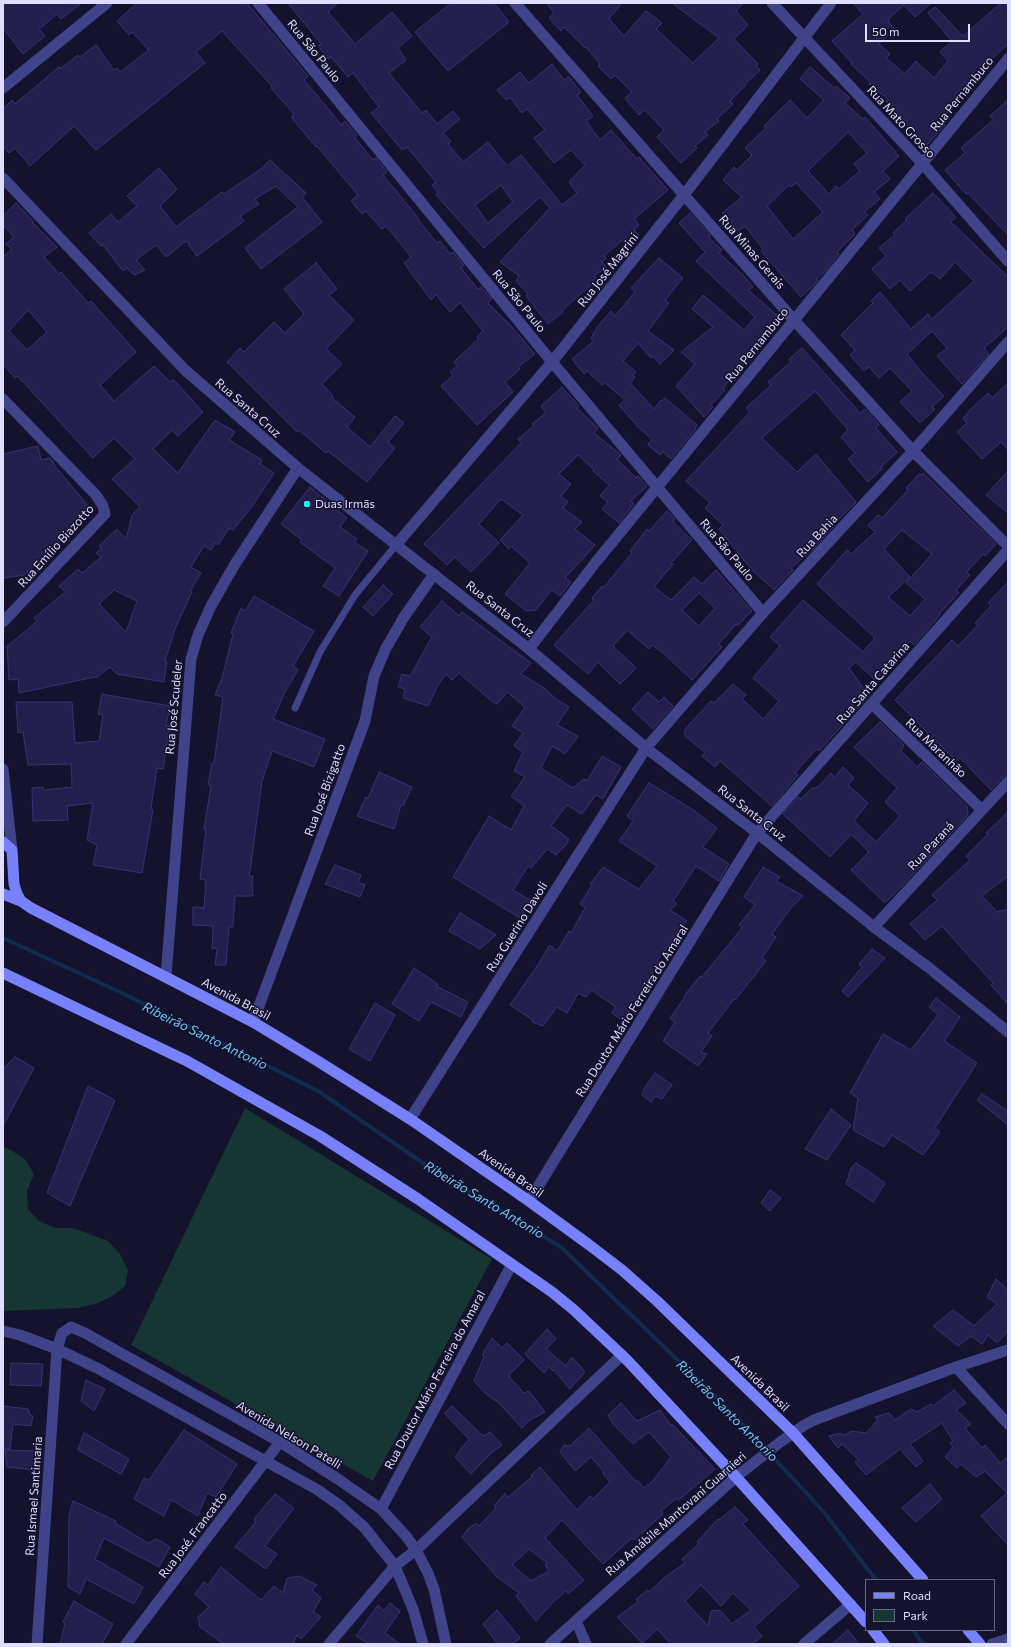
<!DOCTYPE html>
<html>
<head>
<meta charset="utf-8">
<style>
  body { margin:0 }
  #map { position:relative; width:1011px; height:1647px; overflow:hidden; background:#14122c; font-family:Commissioner,sans-serif }
  canvas { display:block }
  .frame { position:absolute; inset:0; border:4px solid #dedefe; pointer-events:none }
  .legend { position:absolute; left:865px; top:1579px; width:130px; height:52px; box-sizing:border-box; background:#14122c; border:1px solid #656480; margin:0; padding:5px 7px; list-style:none; font-size:12px; color:#dedefe }
  .legend li { display:flex; align-items:center; gap:8px; height:20px }
  .legend b { width:20px; border:1px solid #656480 }
  .scale { position:absolute; left:865px; top:24px; width:105px; height:18px; box-sizing:border-box; border:2px solid #dedefe; border-top:0; padding-left:5px; font-size:12px; line-height:14px; white-space:nowrap; color:#dedefe; -webkit-text-stroke:3px #14122c; paint-order:stroke }
</style>
</head>
<body>
<div id="map">
<canvas width="1011" height="1647"></canvas>
<div class="frame"></div>
<ul class="legend">
<li><b style="height:5px;background:#7781fc"></b>Road</li>
<li><b style="height:11px;background:#153632"></b>Park</li>
</ul>
<div class="scale">50 m</div>
</div>
<script>
const ctx = document.querySelector('canvas').getContext('2d');
ctx.lineJoin = 'round';
function paint(path, color) {
  ctx.fillStyle = color;
  ctx.fill(path, 'evenodd');
}
function toPath(rows) {
  const path = new Path2D();
  for (const r of rows) {
    path.moveTo(r[0], r[1]);
    for (let i = 2; i < r.length; i += 2) path.lineTo(r[i], r[i + 1]);
  }
  return path;
}
function trace(path, color, width, dash) {
  ctx.strokeStyle = color;
  ctx.lineWidth = width;
  ctx.lineCap = dash ? 'butt' : 'round';
  ctx.setLineDash(dash || []);
  ctx.stroke(path);
}
function drawText(font, color, halo, rows, align = 'center') {
  ctx.font = font + ' Commissioner,sans-serif';
  ctx.lineWidth = 3;
  ctx.setLineDash([]);
  ctx.textBaseline = 'middle';
  ctx.strokeStyle = halo;
  ctx.fillStyle = color;
  for (const [text, x, y, turn = 0] of rows) {
    ctx.save();
    ctx.translate(x, y);
    ctx.rotate((+turn || 0) * Math.PI / 180);
    ctx.textAlign = isNaN(turn) ? turn : align;
    if (halo) ctx.strokeText(text, 0, 0);
    ctx.fillText(text, 0, 0);
    ctx.restore();
  }
}
const green = toPath([
  [245,1108,492,1259,373,1481,131,1345],
  [3,1147,11,1150,26,1160,34,1175,27,1191,28,1209,39,1221,55,1228,73,1228,108,1241,120,1254,128,1270,125,1286,111,1297,95,1304,77,1308,3,1311]
]);
const stream = toPath([
  [3,938,124,994,318,1091,442,1176,561,1247,732,1413,823,1511,876,1580],
  [913,1630,923,1644]
]);
const building = toPath([
  [3,3,82,3,61,19,57,14,39,29,45,36,23,54,3,28,3,3],
  [137,3,247,3,308,76,304,80,331,112,341,125,345,121,357,135,355,138,373,160,376,158,387,172,383,175,419,219,418,220,434,239,437,243,440,241,450,254,453,252,464,265,461,268,478,289,481,287,492,299,488,303,513,328,535,354,518,367,520,369,505,382,513,392,477,425,441,386,453,375,450,372,457,366,454,362,479,338,477,337,483,331,460,303,450,312,436,295,431,300,404,263,411,257,401,244,386,226,382,229,366,211,362,214,351,201,358,195,317,146,316,147,291,117,294,114,271,88,272,86,222,31,196,52,205,63,96,150,74,126,30,166,15,148,9,153,3,146,3,109,12,100,15,104,59,67,60,69,78,55,80,57,96,45,114,70,117,68,120,72,149,50,132,32,129,35,117,21,137,3],
  [288,3,338,3,328,12,355,44,392,12,412,36,398,48,406,60,389,73,422,113,426,110,437,124,453,111,460,119,443,133,451,141,448,144,463,162,488,142,507,166,521,155,562,205,577,193,569,182,585,165,571,150,554,163,534,138,545,130,527,109,522,113,510,97,506,100,497,90,520,72,529,83,552,64,564,80,569,77,581,92,577,95,593,116,586,121,600,140,611,130,637,159,639,157,668,190,634,219,639,225,634,230,639,235,627,246,622,240,604,256,606,258,602,262,606,267,594,276,597,280,579,295,562,311,563,312,548,324,526,296,528,294,516,281,519,276,500,262,550,208,540,197,484,248,436,195,438,192,432,185,436,182,407,147,402,150,371,113,379,107,353,73,348,77,331,57,328,59,318,46,321,44,288,3],
  [501,185,513,202,488,223,475,205,501,185],
  [451,3,494,3,509,22,448,71,415,32,451,3],
  [546,3,622,3,609,19,624,36,646,11,662,23,656,29,693,63,719,38,672,3,743,3,736,11,748,25,734,39,758,64,756,66,760,70,745,84,746,85,730,101,733,104,717,119,719,121,705,132,708,135,695,146,697,148,681,163,657,137,664,130,645,110,639,115,625,98,632,92,615,75,611,79,598,66,600,64,586,47,585,48,564,27,561,31,549,18,554,13,546,3],
  [853,3,931,3,915,17,904,5,888,19,889,21,888,22,894,28,879,44,890,54,886,58,905,74,916,61,934,78,948,61,940,52,952,41,928,13,935,7,963,36,1001,3,1008,3,1008,44,966,83,968,85,957,98,960,100,941,121,945,125,926,146,914,134,915,133,904,122,905,120,886,101,888,99,869,84,871,83,851,64,852,63,832,41,863,14,853,3],
  [810,67,834,88,836,86,850,98,845,103,863,119,865,117,899,156,883,171,890,179,874,192,880,199,864,212,868,215,852,230,855,234,837,252,839,254,825,272,816,279,818,280,815,284,801,297,761,251,763,249,745,226,738,231,722,213,742,197,723,180,734,167,737,170,752,155,745,148,766,128,764,126,790,100,807,118,824,100,800,79,810,67],
  [848,132,867,153,854,164,860,171,839,189,836,186,829,194,808,171,848,132],
  [796,183,823,212,793,239,767,206,789,185,791,187,796,183],
  [1008,100,1008,235,968,193,966,194,945,170,965,153,961,148,993,120,990,116,1008,100],
  [270,160,306,193,302,197,322,222,261,269,245,248,298,207,276,186,255,199,259,204,240,216,244,221,197,256,186,241,166,257,156,245,136,260,145,270,134,275,127,268,123,271,103,245,101,246,89,233,111,214,118,222,137,206,127,196,159,168,177,189,160,206,176,227,222,192,224,194,261,169,270,160],
  [933,193,956,217,951,222,1008,277,1008,327,984,348,989,354,962,384,937,356,947,348,932,331,907,354,924,375,944,396,932,407,935,409,920,423,900,402,912,391,890,368,879,378,869,367,864,371,850,355,855,350,841,335,873,303,871,301,880,292,911,329,928,314,932,319,974,281,955,262,940,279,931,272,910,291,900,280,890,289,872,269,886,256,879,248,895,235,893,233,907,220,905,219,933,193],
  [16,203,33,221,32,222,57,247,44,257,59,274,61,272,88,303,91,301,136,352,100,385,114,401,154,366,170,382,173,379,203,412,178,436,172,430,153,449,178,473,215,420,235,432,229,440,262,460,260,464,274,473,253,505,233,530,229,528,218,545,215,543,211,550,204,546,191,567,201,573,190,591,192,592,175,629,165,661,167,662,164,682,117,674,110,667,96,678,95,677,19,693,18,679,9,680,7,646,20,636,37,621,34,618,65,592,59,586,78,569,82,573,101,557,96,553,102,548,99,546,117,529,126,539,132,515,140,507,112,479,135,459,114,438,93,458,25,384,17,376,15,378,3,364,3,257,12,249,6,244,14,237,3,225,3,216,16,203],
  [28,310,47,332,27,350,9,331,28,310],
  [114,590,137,601,126,632,99,604,114,590],
  [690,213,711,236,709,238,722,250,719,253,743,275,753,287,748,290,780,318,762,338,764,340,723,388,725,390,711,405,713,407,704,417,676,386,695,364,681,352,713,327,692,309,703,295,744,330,755,317,696,261,705,252,679,223,690,213],
  [659,258,683,278,665,300,669,303,648,331,674,350,660,364,653,356,651,358,638,343,623,361,636,372,633,375,635,377,630,383,654,409,661,400,662,401,665,398,697,425,695,428,696,429,671,459,663,452,660,455,648,445,652,439,638,427,619,405,625,400,604,382,602,385,587,371,584,374,572,359,594,341,591,338,598,326,611,311,615,316,635,292,631,288,659,258],
  [316,263,337,289,329,295,354,320,326,349,342,364,322,384,333,396,332,398,355,417,347,427,370,447,395,416,404,423,388,442,395,448,367,482,328,451,326,453,299,430,297,432,227,362,240,348,244,352,274,322,285,333,304,314,284,289,316,263],
  [802,348,860,413,865,409,876,421,879,425,876,428,897,452,881,467,882,469,868,482,848,459,855,453,841,437,848,430,815,391,762,438,797,472,816,454,856,502,834,524,835,525,812,550,791,568,793,570,774,590,751,569,719,529,723,525,705,508,710,503,686,481,750,412,746,408,771,385,768,382,791,362,789,359,802,348],
  [1008,383,1008,450,1001,442,982,459,957,432,967,423,963,419,969,411,988,393,992,398,1008,383],
  [562,387,579,406,577,408,598,428,594,433,621,455,617,459,636,478,638,476,647,486,631,501,634,504,619,523,602,509,608,502,600,496,609,485,593,471,594,470,578,455,559,474,571,484,561,496,568,502,563,508,582,522,575,529,595,545,565,578,571,582,560,596,551,590,536,610,526,611,505,594,530,563,511,546,509,549,500,540,523,515,501,499,479,524,499,543,471,572,455,557,447,565,424,544,521,443,518,439,534,426,532,424,546,413,541,406,562,387],
  [38,446,41,460,50,458,53,461,54,465,90,508,86,511,88,513,60,536,63,539,24,575,3,578,3,454,38,446],
  [1008,471,1008,513,986,495,1008,471],
  [924,474,996,544,985,556,983,554,967,572,970,575,956,590,959,593,939,614,940,615,917,642,914,645,910,641,875,680,856,662,849,668,869,696,819,751,816,749,795,773,798,775,772,806,720,761,715,767,702,756,705,752,686,737,684,733,686,728,711,701,714,703,733,684,746,695,742,699,763,719,779,701,753,678,780,646,770,637,803,600,863,652,875,638,817,584,847,550,851,554,875,532,868,525,878,515,882,518,908,490,906,488,918,475,924,474],
  [902,530,932,554,906,583,925,599,910,616,888,597,910,577,884,549,902,530],
  [310,487,347,518,340,527,357,539,354,542,368,551,339,596,323,586,335,568,300,542,302,540,281,524,310,487],
  [667,511,675,519,673,522,692,540,671,563,673,564,654,587,671,600,694,577,702,584,716,570,752,611,738,625,736,624,719,644,722,647,692,680,662,652,652,645,649,649,627,630,613,646,636,668,620,684,598,662,588,674,554,645,594,600,592,598,602,586,604,587,632,553,630,551,647,529,649,531,667,511],
  [699,593,715,608,699,626,682,610,699,593],
  [1008,582,1008,775,1003,777,991,790,960,758,956,761,895,700,952,640,958,646,978,625,975,623,991,606,988,603,1008,582],
  [383,585,393,594,373,616,363,607,383,585],
  [254,596,314,631,293,666,298,670,285,692,273,719,325,739,314,767,272,751,262,781,251,864,249,876,253,876,252,886,253,896,235,896,233,927,229,927,226,965,215,965,217,949,212,948,213,926,193,925,193,907,204,908,206,880,200,879,206,829,204,829,211,786,208,785,212,763,214,763,223,697,215,695,222,678,233,634,231,633,241,608,245,611,254,596],
  [442,601,459,616,462,612,531,663,521,674,544,688,556,699,569,707,557,725,578,736,565,754,552,746,541,768,573,788,584,779,587,781,602,756,621,767,603,799,596,795,582,814,567,805,551,826,569,839,566,845,556,855,547,849,531,868,528,866,513,890,530,900,520,918,453,877,489,816,511,830,524,806,511,796,525,777,514,771,523,752,514,746,523,733,512,726,525,707,507,692,497,704,488,698,459,673,452,680,446,674,438,685,428,706,403,698,405,689,398,687,402,674,410,676,432,637,420,627,442,601],
  [648,692,659,702,664,697,673,706,653,729,632,709,648,692],
  [102,694,170,706,166,726,170,726,163,769,157,768,151,809,153,810,142,873,93,865,97,845,87,840,93,803,67,806,68,820,33,821,32,788,43,787,44,790,72,787,71,764,28,765,23,732,18,733,16,702,72,702,75,743,99,741,103,715,98,714,102,694],
  [880,722,904,745,901,751,917,767,922,762,967,806,968,813,968,815,903,885,885,903,851,870,869,852,851,834,830,857,783,814,798,797,801,799,812,788,814,789,816,787,817,788,831,773,834,778,843,767,854,778,848,785,868,803,854,821,876,842,900,816,885,802,897,788,854,747,880,722],
  [379,772,412,787,403,806,401,805,394,829,357,816,366,797,368,798,379,772],
  [649,783,692,809,717,828,703,847,729,864,719,881,696,866,673,901,677,904,670,910,687,921,657,961,659,962,623,1021,612,1013,616,1007,591,990,586,997,578,993,567,1013,557,1007,543,1026,532,1022,533,1020,510,1005,537,966,550,945,557,951,569,931,571,933,585,908,580,904,592,885,590,884,603,867,639,889,657,866,619,841,633,821,627,816,649,783],
  [1008,812,1008,876,982,896,997,912,1008,909,1008,1004,991,985,993,983,942,926,925,940,910,924,937,900,932,895,970,860,966,856,988,834,986,833,1008,812],
  [335,865,361,875,358,882,365,885,360,897,325,884,335,865],
  [763,867,780,877,776,881,803,896,791,908,772,934,776,937,762,958,766,961,735,1000,734,999,708,1033,712,1036,701,1052,707,1054,698,1066,663,1041,675,1022,670,1018,685,997,684,996,700,976,702,977,742,928,739,925,755,905,744,897,763,867],
  [460,913,496,935,480,949,449,931,460,913],
  [872,949,885,958,848,997,842,991,862,967,859,964,872,949],
  [414,968,438,984,436,986,468,1002,461,1017,431,1002,419,1021,392,1004,414,968],
  [936,998,960,1017,944,1041,977,1063,935,1128,940,1132,923,1155,892,1135,884,1147,853,1130,858,1098,850,1093,883,1034,911,1050,938,1015,929,1007,936,998],
  [375,1003,395,1015,370,1061,349,1049,375,1003],
  [15,1057,34,1068,3,1126,3,1069,15,1057],
  [655,1073,672,1085,662,1099,656,1096,651,1102,642,1095,645,1087,655,1073],
  [88,1086,115,1100,70,1206,47,1193,88,1086],
  [982,1094,1008,1111,1008,1125,977,1100,982,1094],
  [831,1109,851,1125,827,1160,805,1149,831,1109],
  [856,1163,885,1183,873,1202,846,1184,851,1168,856,1163],
  [770,1190,781,1198,770,1211,761,1203,770,1190],
  [996,1279,1008,1290,1008,1331,997,1343,988,1335,982,1344,971,1336,958,1346,933,1326,953,1310,974,1326,997,1304,987,1297,996,1279],
  [547,1329,556,1339,546,1349,566,1366,572,1357,585,1372,570,1389,554,1370,553,1371,549,1367,544,1373,525,1354,547,1329],
  [492,1338,502,1348,507,1343,524,1360,509,1375,510,1378,524,1393,529,1391,545,1412,530,1420,522,1428,499,1403,485,1393,474,1381,484,1357,482,1355,492,1338],
  [11,1363,43,1364,41,1386,10,1385,11,1363],
  [86,1380,105,1389,94,1411,81,1401,86,1380],
  [954,1390,966,1403,956,1410,971,1424,965,1428,982,1448,985,1445,1000,1463,1008,1457,1008,1545,981,1516,1007,1493,985,1471,976,1477,961,1464,957,1468,945,1457,953,1447,950,1443,953,1441,942,1423,910,1444,923,1461,916,1467,900,1449,866,1475,855,1462,859,1460,842,1444,838,1448,829,1436,840,1433,844,1435,852,1431,866,1433,878,1420,875,1417,889,1413,895,1420,911,1409,917,1412,931,1404,933,1406,954,1390],
  [621,1403,637,1421,660,1410,671,1425,672,1424,715,1469,679,1500,677,1498,661,1511,663,1514,634,1540,632,1538,603,1564,562,1520,545,1538,584,1580,568,1594,566,1591,553,1602,536,1621,516,1596,519,1593,497,1577,462,1537,468,1529,476,1523,479,1526,496,1508,494,1506,505,1493,508,1497,532,1477,531,1475,540,1467,577,1510,590,1496,593,1499,610,1482,603,1474,604,1472,591,1457,575,1471,560,1452,564,1445,570,1446,589,1428,636,1482,637,1480,644,1488,652,1482,671,1457,649,1432,633,1444,613,1424,608,1415,621,1403],
  [529,1549,547,1563,545,1565,549,1571,531,1581,512,1565,529,1549],
  [3,1406,28,1409,30,1415,33,1416,31,1426,13,1424,10,1449,3,1449,3,1406],
  [452,1406,483,1436,490,1432,502,1445,490,1454,471,1474,455,1457,469,1439,444,1413,452,1406],
  [184,1430,237,1464,216,1497,207,1493,198,1516,171,1500,164,1516,134,1499,144,1478,149,1480,184,1430],
  [84,1433,129,1459,121,1474,78,1450,84,1433],
  [5,1450,35,1451,34,1470,7,1467,5,1450],
  [930,1484,942,1499,916,1522,902,1508,930,1484],
  [275,1494,294,1508,265,1546,277,1554,266,1569,235,1547,255,1523,255,1518,275,1494],
  [73,1501,116,1521,115,1523,148,1543,157,1539,170,1547,159,1567,104,1538,95,1559,143,1587,134,1604,86,1579,80,1594,68,1587,69,1516,73,1501],
  [735,1507,748,1520,743,1524,799,1586,754,1627,762,1636,752,1644,671,1644,657,1629,642,1643,617,1617,638,1602,636,1599,648,1590,649,1592,665,1577,685,1563,682,1559,699,1544,697,1542,718,1519,719,1520,735,1507],
  [701,1585,721,1606,733,1593,751,1610,732,1624,720,1610,711,1611,708,1626,685,1601,701,1585],
  [221,1567,261,1600,274,1586,283,1593,287,1578,299,1576,317,1585,312,1590,321,1598,313,1612,321,1617,301,1639,297,1635,293,1644,224,1644,200,1627,198,1617,209,1607,195,1594,204,1582,208,1585,221,1567],
  [74,1601,113,1624,102,1644,60,1644,65,1623,63,1622,74,1601],
  [390,1603,400,1611,385,1633,400,1644,370,1644,356,1636,378,1605,384,1611,390,1603],
  [497,1610,520,1638,512,1644,498,1644,483,1624,497,1610],
  [848,1630,859,1644,832,1644,848,1630]
]);
const service = toPath([
  [295,708,320,652,355,595,396,545]
]);
const minor = toPath([
  [258,3,552,362,763,613],
  [515,3,794,320,913,451,1008,546],
  [772,3,922,163,1008,261],
  [3,88,107,3],
  [3,399,96,495,103,506,105,514,3,622],
  [396,545,552,362,684,195,831,3],
  [529,649,596,562,1008,59],
  [872,704,982,810],
  [3,769,12,850],
  [874,927,1008,782],
  [166,976,191,659,198,635,211,606,235,564,298,468],
  [253,1022,365,721,374,676,386,648,404,617,434,574],
  [410,1119,646,748,763,613,913,451,1008,342],
  [529,1201,757,833,1008,550],
  [3,1331,20,1335,57,1349,97,1368,318,1490,339,1505,364,1527,395,1566,413,1609,423,1644],
  [956,1367,1008,1424],
  [381,1509,512,1264],
  [576,1621,586,1644],
  [37,1644,57,1349,62,1333,71,1327,85,1333,280,1442,338,1479,381,1509,406,1536,416,1550,428,1573,434,1589,446,1644],
  [126,1644,280,1442],
  [329,1644,395,1566,416,1550,622,1355],
  [550,1644,736,1477],
  [804,1644,851,1604],
  [992,1644,1008,1639]
]);
const tertiary = toPath([
  [3,178,185,370,298,468,529,649,646,748,757,833,874,927,928,967,1008,1032],
  [736,1477,779,1443,803,1426,814,1420,956,1367,1008,1350]
]);
const secondary = toPath([
  [3,842,12,850,14,884,17,894,21,901],
  [3,894,21,901,31,908,253,1022,316,1060,410,1119,529,1201,588,1244,622,1270,657,1301,793,1433,923,1580],
  [3,973,187,1061,320,1136,418,1199,552,1292,574,1310,627,1360,736,1477,866,1622],
  [873,1630,884,1644],
  [968,1630,980,1644]
]);
const markers = [
  [307,504,4,"#0ef9fa"]
];
const streetNames = [
  ["Rua São Paulo",314,51,51],
  ["Rua Pernambuco",962,94,-51],
  ["Rua Mato Grosso",901,122,47],
  ["Rua Minas Gerais",752,252,49],
  ["Rua José Magrini",608,270,-52],
  ["Rua São Paulo",519,301,51],
  ["Rua Pernambuco",757,345,-51],
  ["Rua Santa Cruz",248,408,41],
  ["Rua Bahia",817,536,-47],
  ["Rua Emílio Biazotto",56,546,-48],
  ["Rua São Paulo",727,550,50],
  ["Rua Santa Cruz",500,609,38],
  ["Rua Santa Catarina",873,683,-49],
  ["Rua José Scudeler",174,707,-85],
  ["Rua Maranhão",936,748,44],
  ["Rua José Bizigatto",325,790,-70],
  ["Rua Santa Cruz",752,813,38],
  ["Rua Paraná",931,846,-47],
  ["Rua Guerino Davoli",517,927,-58],
  ["Avenida Brasil",236,999,28],
  ["Rua Doutor Mário Ferreira do Amaral",632,1011,-58],
  ["Avenida Brasil",511,1173,35],
  ["Rua Doutor Mário Ferreira do Amaral",435,1380,-62],
  ["Avenida Brasil",760,1383,44],
  ["Avenida Nelson Patelli",289,1435,31],
  ["Rua Ismael Santimaria",34,1496,-86],
  ["Rua Amábile Mantovani Guarnieri",676,1514,-41],
  ["Rua José. Francatto",193,1535,-53]
];
const poiNames = [
  ["Duas Irmãs",315,504]
];
const waterNames = [
  ["Ribeirão Santo Antonio",205,1036,26],
  ["Ribeirão Santo Antonio",484,1200,31],
  ["Ribeirão Santo Antonio",727,1411,45]
];
paint(green, '#153632');
trace(stream, '#0f2c4f', 4);
paint(building, '#231f4d');
trace(building, '#383178', 1);
trace(service, '#3e438a', 7);
trace(minor, '#3e438a', 11);
trace(tertiary, '#3e438a', 11);
trace(secondary, '#7781fc', 11);
for (const [x, y, r, color] of markers) {
  const dot = new Path2D();
  dot.arc(x, y, r, 0, 2 * Math.PI);
  ctx.fillStyle = color;
  ctx.fill(dot);
  trace(dot, '#14122c', 1.5);
}
drawText('12px', '#dedefe', '#14122c', streetNames);
drawText('12px', '#dedefe', '#14122c', poiNames, 'left');
drawText('italic 13px', '#6ec8fc', '#14122c', waterNames);
</script>
</body>
</html>
